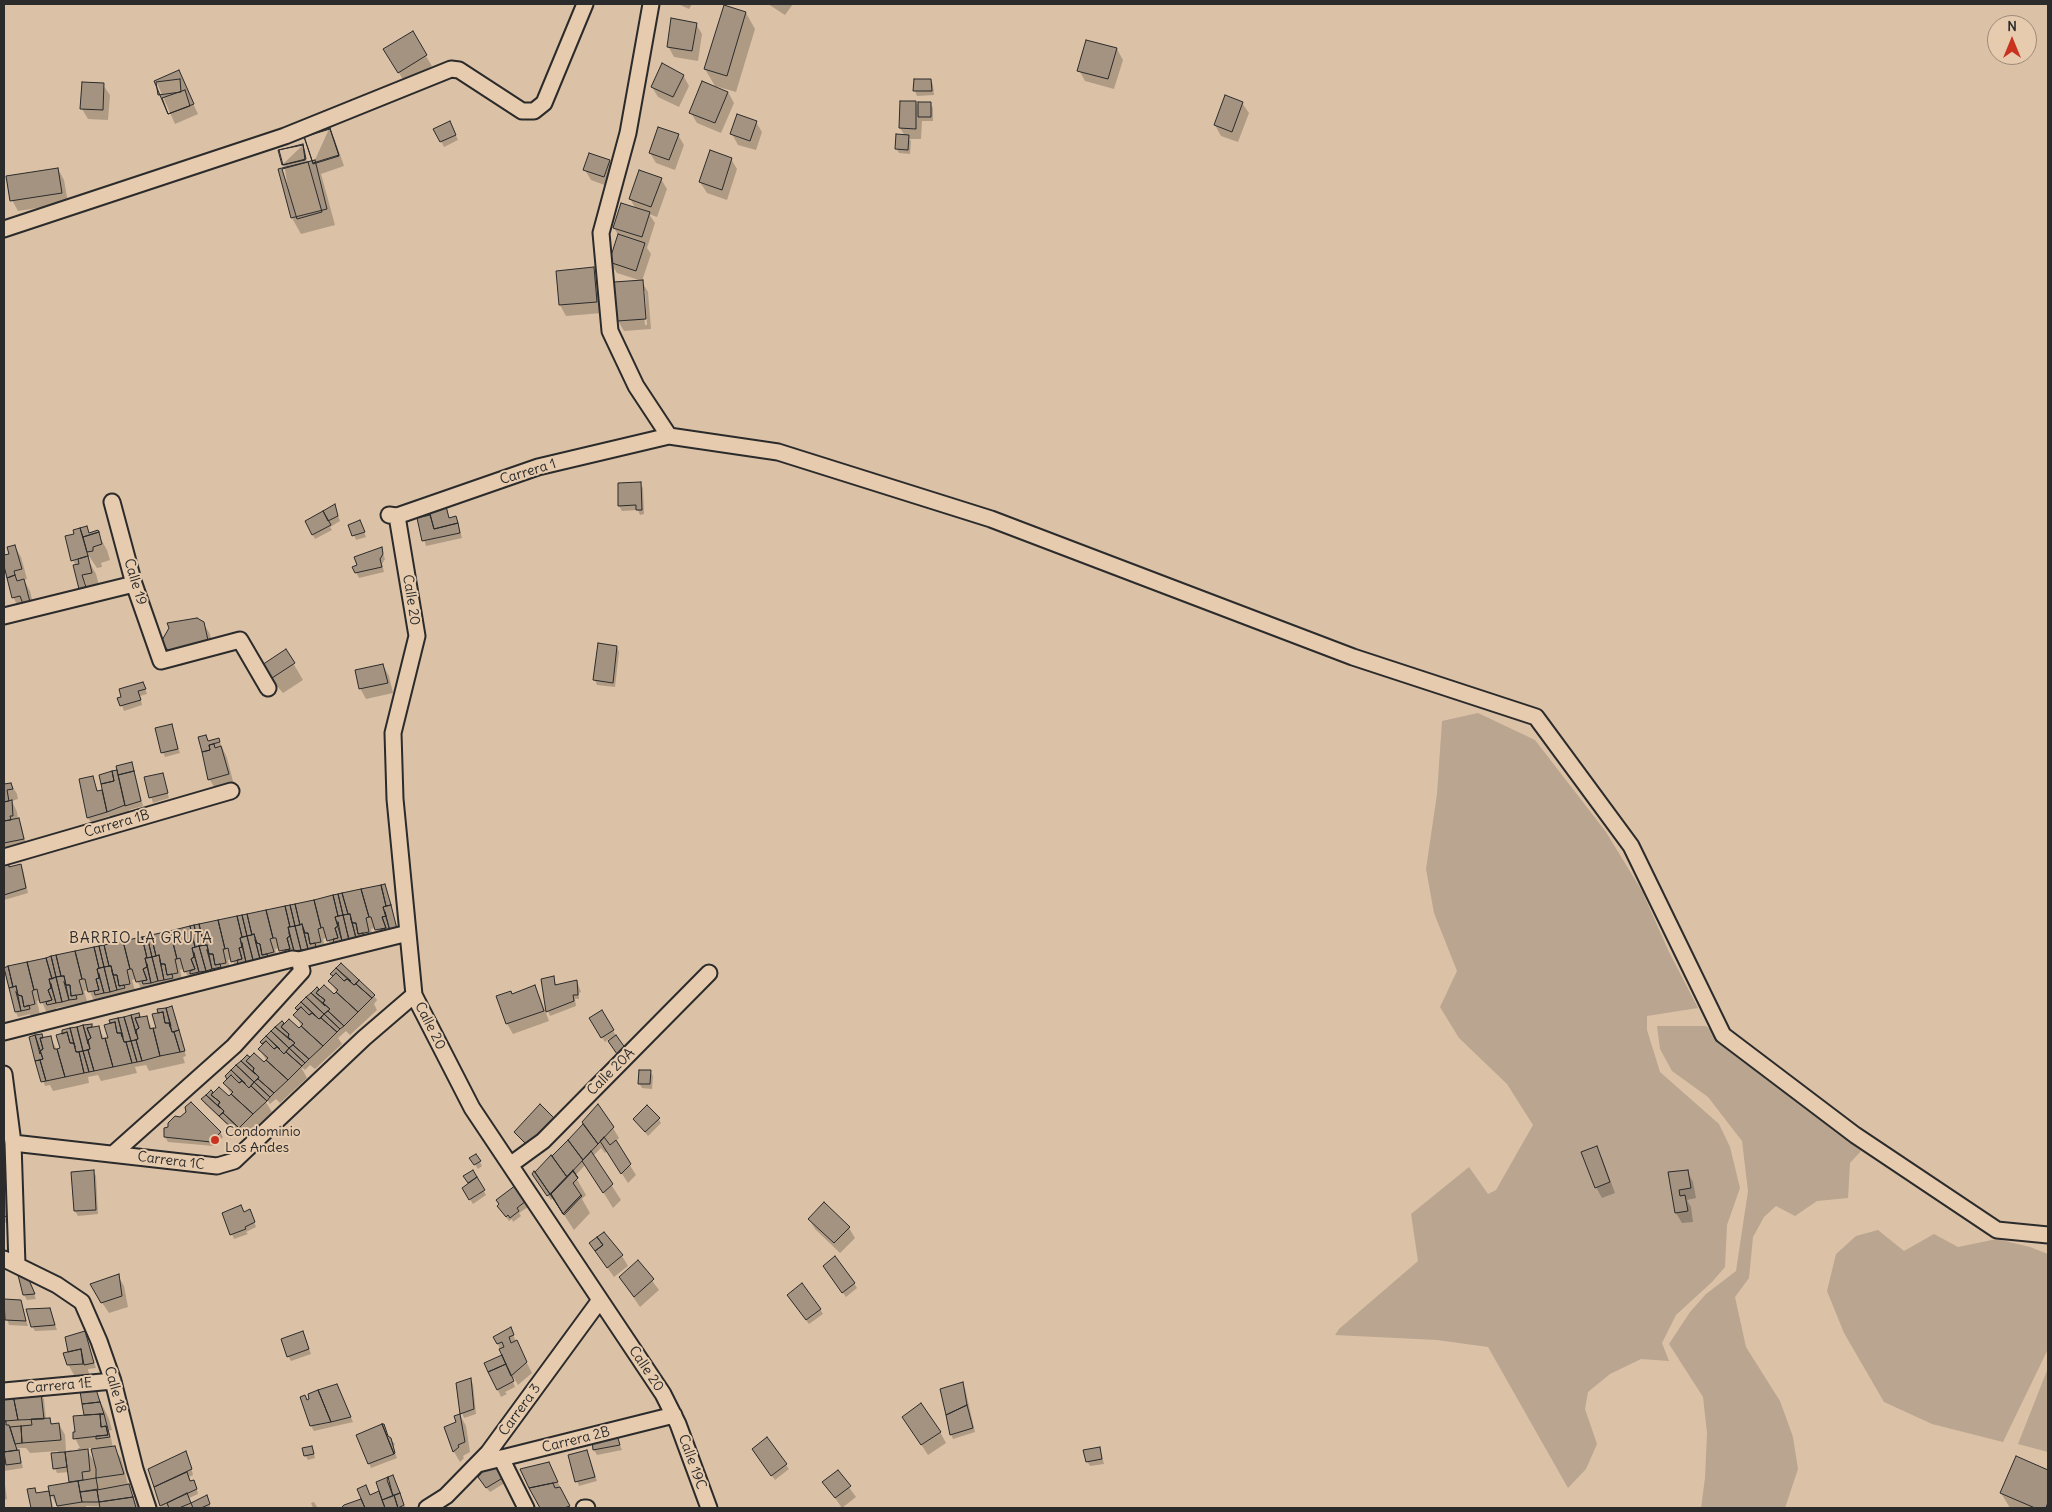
<!DOCTYPE html>
<html>
<head>
<meta charset="utf-8">
<style>
  body { margin:0 }
  #map { position:relative; width:2052px; height:1512px; overflow:hidden; background:#dbc1a6; font-family:Delius,sans-serif }
  canvas { display:block }
  .frame { position:absolute; inset:0; border:5px solid #2b2b2b; pointer-events:none }
  .north { position:absolute; left:1987px; top:15px; width:50px; height:50px; box-sizing:border-box; background:#e6cbae; border:1px solid #9b8b7a; border-radius:50%; rotate:0deg; font-size:14px; font-weight:700; line-height:20px; text-align:center; color:#2b2b2b }
  .north::after { content:''; display:block; margin:auto; width:18px; height:22px; background:#c8321e; clip-path:polygon(50% 0,100% 100%,50% 72%,0 100%) }
</style>
</head>
<body>
<div id="map">
<canvas width="2052" height="1512"></canvas>
<div class="frame"></div>
<div class="north">N</div>
</div>
<script>
const ctx = document.querySelector('canvas').getContext('2d');
ctx.lineJoin = 'round';
function paint(path, color) {
  ctx.fillStyle = color;
  ctx.fill(path, 'evenodd');
}
function toPath(rows) {
  const path = new Path2D();
  for (const r of rows) {
    path.moveTo(r[0], r[1]);
    for (let i = 2; i < r.length; i += 2) path.lineTo(r[i], r[i + 1]);
  }
  return path;
}
function trace(path, color, width, dash) {
  ctx.strokeStyle = color;
  ctx.lineWidth = width;
  ctx.lineCap = dash ? 'butt' : 'round';
  ctx.setLineDash(dash || []);
  ctx.stroke(path);
}
function drawText(font, color, halo, rows, align = 'center') {
  ctx.font = font + ' Delius,sans-serif';
  ctx.lineWidth = 4;
  ctx.setLineDash([]);
  ctx.textBaseline = 'middle';
  ctx.strokeStyle = halo;
  ctx.fillStyle = color;
  for (const [text, x, y, turn = 0] of rows) {
    ctx.save();
    ctx.translate(x, y);
    ctx.rotate((+turn || 0) * Math.PI / 180);
    ctx.textAlign = isNaN(turn) ? turn : align;
    if (halo) ctx.strokeText(text, 0, 0);
    ctx.fillText(text, 0, 0);
    ctx.restore();
  }
}
const green = toPath([
  [1478,713,1535,740,1606,832,1642,891,1669,952,1698,1008,1647,1016,1647,1030,1660,1072,1719,1124,1730,1147,1740,1188,1727,1225,1725,1267,1712,1282,1676,1315,1662,1343,1669,1361,1641,1359,1610,1374,1588,1392,1585,1409,1597,1444,1586,1469,1568,1488,1488,1347,1437,1340,1335,1335,1339,1329,1418,1261,1411,1214,1469,1167,1488,1194,1496,1190,1533,1125,1507,1084,1459,1038,1440,1007,1457,971,1434,913,1426,869,1437,794,1442,721],
  [1657,1026,1706,1026,1751,1067,1861,1151,1850,1163,1848,1198,1817,1201,1795,1216,1776,1206,1764,1217,1753,1237,1749,1278,1735,1297,1746,1347,1780,1401,1793,1437,1798,1469,1785,1508,1701,1508,1705,1478,1707,1433,1703,1397,1669,1344,1690,1312,1706,1294,1736,1271,1748,1191,1742,1141,1708,1097,1672,1071,1660,1049],
  [1878,1230,1904,1251,1934,1234,1958,1247,1997,1239,2030,1247,2048,1254,2048,1349,2003,1442,1932,1424,1884,1402,1844,1333,1827,1291,1836,1254,1856,1236],
  [2048,1368,2048,1452,2018,1444]
]);
const shadow = toPath([
  [678,4,692,4,689,9],
  [768,4,793,4,785,15],
  [746,13,755,29,736,92,715,86,705,69],
  [696,24,702,34,698,61,674,57,668,46],
  [412,33,432,66,405,83,385,49],
  [1087,41,1117,49,1123,60,1114,89,1085,81,1079,70],
  [178,71,198,114,175,124,156,81],
  [683,75,689,86,679,107,658,97,652,87],
  [931,80,933,85,934,95,917,96,915,91],
  [103,85,110,95,108,120,88,119,82,109],
  [728,92,734,103,721,133,697,123,691,113],
  [916,102,920,109,930,103,933,108,933,121,922,121,921,139,909,139,911,141,910,154,899,153,896,148,905,136,900,128],
  [1242,103,1249,113,1238,142,1221,136,1215,125],
  [756,122,762,132,756,150,738,145,732,134],
  [452,127,458,140,444,147,435,129],
  [329,129,335,140,344,166,321,174,335,225,301,234,292,218,285,169,283,164,303,145,305,150,307,163,314,162],
  [678,135,684,145,675,170,656,163,650,153],
  [731,159,737,169,727,200,707,193,700,182],
  [609,161,615,171,610,187,591,180,585,170],
  [58,169,64,180,68,203,18,211,12,200],
  [661,179,667,189,657,217,649,214,655,223,647,248,651,254,642,281,617,273,610,262,619,236,614,228,636,209,630,199],
  [593,269,599,279,602,313,566,316,560,305,557,272],
  [642,282,648,292,651,329,624,331,618,321],
  [642,291,645,291,647,325,645,325],
  [640,483,643,488,644,514,640,515,638,510,622,511,619,506],
  [335,506,340,521,330,527,332,530,315,539,306,521],
  [445,507,450,519,455,517,458,522,462,538,426,546,418,519,432,516],
  [350,525,362,526,366,537,356,540],
  [87,528,91,536,98,534,107,550,110,560,101,563,102,567,97,568,87,553,90,563,96,574,100,589,91,591,94,604,89,605,80,588,76,566,73,560,76,535,80,530,83,534],
  [83,581,85,581,88,593,86,594],
  [15,547,21,557,27,579,24,580,30,591,35,612,19,608,13,597,4,556,10,555],
  [381,549,385,559,382,564,384,572,359,578,354,568],
  [203,623,210,634,214,655,180,666,163,642],
  [617,647,619,652,615,687,597,685,595,680],
  [286,651,303,680,283,693,261,667],
  [383,665,389,676,393,693,366,699,360,688],
  [143,683,147,694,140,696,142,705,124,711,119,698],
  [171,725,180,753,165,757,163,752],
  [199,738,208,742,219,740,227,758,234,785,216,790,210,780],
  [131,764,134,769,143,806,129,810,130,816,111,818,109,816,91,822,88,818,92,777,98,792,103,791,119,771],
  [162,774,169,798,153,803,146,778],
  [11,784,17,794,18,799,12,801,17,812,18,819,21,824,26,844,4,849,4,786],
  [4,855,9,859,10,868,21,865,23,870,28,893,4,900],
  [385,885,398,934,382,940,375,928,371,929,374,942,334,951,327,938,323,939,326,952,286,961,280,948,275,949,279,963,238,972,232,959,228,960,231,973,191,982,184,969,180,970,183,984,143,992,136,979,132,980,136,994,127,996,125,993,103,998,104,1001,95,1003,89,990,84,991,88,1004,79,1006,77,1004,56,1008,57,1011,47,1013,41,1000,37,1001,40,1015,31,1017,30,1014,18,1017,16,1012,10,967],
  [366,935,366,937,341,943,341,940],
  [313,946,312,950,293,953,293,950],
  [341,965,374,996,377,1000,374,1004,377,1010,350,1035,346,1031,338,1038,342,1044,315,1069,310,1065,305,1070,301,1067,307,1078,280,1103,276,1099,270,1104,266,1098,264,1099,272,1112,245,1137,241,1133,238,1135,205,1104,202,1100,211,1091,229,1098,232,1095,224,1083,267,1061,259,1049,263,1046,261,1042,282,1022,284,1025,299,1030,302,1027,295,1015,298,1011,297,1008,317,988,319,991,334,996,337,993,330,981,333,977,331,974],
  [553,977,557,986,577,981,581,992,579,993,579,999,575,999,576,1006,550,1016,548,1011],
  [534,987,540,997,549,1021,513,1034,507,1024,497,997,512,995],
  [172,1008,186,1056,183,1057,185,1063,149,1071,146,1065,135,1067,137,1073,101,1081,98,1075,88,1077,89,1083,53,1091,50,1085,45,1086,30,1038,42,1035,44,1039,50,1037,57,1050,62,1049,58,1036,91,1025,93,1028,98,1027,105,1040,109,1039,112,1024,111,1021,139,1015,141,1018,146,1017,153,1030,157,1029],
  [601,1011,624,1049,621,1058,609,1039,605,1042,590,1018],
  [650,1071,653,1076,652,1089,642,1088,639,1083],
  [4,1090,9,1164,6,1164,10,1171,9,1226,4,1221],
  [658,1118,661,1123,648,1136,634,1119],
  [584,1124,613,1128,619,1138,615,1142,636,1175,628,1183,607,1151,605,1153,601,1148,593,1156,621,1200,613,1208,586,1164,575,1176,586,1195,582,1199,590,1213,574,1230,553,1198,551,1200,536,1179,535,1174],
  [220,1132,223,1137,214,1146,168,1142,165,1137],
  [1596,1148,1602,1158,1615,1193,1602,1198,1596,1187],
  [476,1155,482,1166,478,1169,471,1158],
  [93,1171,96,1176,98,1214,78,1216,75,1211],
  [1687,1171,1693,1182,1696,1198,1687,1200,1691,1207,1693,1222,1682,1223,1676,1213,1670,1174],
  [473,1172,486,1195,473,1204,463,1188,469,1184,465,1177],
  [516,1187,528,1207,519,1213,521,1216,513,1222,512,1219,509,1221,501,1211],
  [244,1213,252,1216,256,1227,246,1232,248,1234,234,1239,224,1214],
  [809,1219,849,1228,855,1238,840,1253,815,1229],
  [599,1256,622,1256,628,1266,614,1277],
  [638,1262,659,1290,640,1307,627,1288],
  [827,1271,854,1283,857,1288,846,1297],
  [118,1276,124,1286,128,1307,109,1313,97,1295],
  [31,1286,36,1299,27,1300,24,1295],
  [4,1300,20,1301,28,1326,9,1325,4,1309],
  [791,1300,820,1309,823,1314,809,1324],
  [50,1309,57,1330,35,1331,32,1326],
  [510,1329,532,1373,518,1385,514,1378,512,1379,515,1387,505,1392,507,1394,501,1397,486,1363,504,1362,498,1344],
  [84,1333,96,1368,88,1369,89,1374,74,1375,68,1364,69,1353],
  [305,1338,311,1354,291,1361,288,1356],
  [470,1379,473,1384,476,1414,464,1418,462,1413,457,1384],
  [962,1383,965,1388,975,1432,953,1439,951,1434],
  [95,1390,109,1419,112,1430,107,1431,111,1438,113,1448,121,1458,128,1484,138,1508,86,1506,86,1508,58,1508,51,1495,53,1508,33,1508,28,1490,35,1489,37,1494,50,1493,71,1483,69,1472,57,1473,55,1468,58,1451,30,1453,26,1448,18,1448,23,1468,4,1471,4,1397,41,1394,44,1399,46,1420,49,1419,53,1425,59,1424,65,1435,66,1451,71,1450,73,1452,78,1451,78,1448,80,1448,75,1438,86,1417,82,1392],
  [86,1448,92,1448,97,1465,96,1465],
  [339,1390,353,1422,314,1431,311,1426,307,1402],
  [460,1415,466,1426,470,1452,463,1456,464,1458,460,1462,454,1452,446,1427,457,1423],
  [383,1425,389,1438,395,1444,393,1447,397,1458,371,1468,358,1436],
  [910,1427,940,1432,946,1443,928,1455],
  [616,1436,622,1450,597,1455,594,1450,594,1441],
  [767,1439,789,1469,775,1480,756,1454],
  [312,1447,315,1458,308,1460,305,1455],
  [1100,1449,1104,1464,1090,1466,1087,1461],
  [589,1456,597,1481,579,1486,577,1481],
  [188,1457,193,1475,189,1477,190,1482,193,1481,196,1486,198,1494,189,1498,191,1504,206,1497,211,1508,162,1508,150,1469],
  [2017,1458,2048,1471,2048,1508,2010,1508,2001,1493],
  [498,1462,508,1481,490,1492,482,1482],
  [522,1469,554,1474,570,1508,541,1508],
  [838,1472,856,1497,842,1508,824,1482],
  [4,1477,7,1499,4,1500],
  [392,1477,406,1508,343,1508,363,1499,366,1487,370,1496,379,1493],
  [314,1502,317,1507,317,1508,313,1508,311,1503]
]);
const building = toPath([
  [724,5,746,12,727,76,704,69,724,5],
  [671,18,697,23,692,51,667,47,671,18],
  [413,31,427,55,398,73,383,49,413,31],
  [1086,40,1117,48,1108,79,1077,71,1086,40],
  [662,63,684,75,673,97,651,87,662,63],
  [179,70,194,104,168,114,154,81,179,70],
  [180,79,181,92,158,95,156,82,180,79],
  [914,79,931,79,932,91,913,91,914,79],
  [702,81,728,92,715,123,689,113,702,81],
  [82,82,104,83,103,110,80,109,82,82],
  [185,90,190,106,168,114,162,98,185,90],
  [1225,95,1243,102,1232,132,1214,125,1225,95],
  [900,101,916,101,916,129,899,128,900,101],
  [918,102,931,102,931,117,918,117,918,102],
  [737,114,757,121,750,141,730,134,737,114],
  [450,121,456,135,440,142,433,129,450,121],
  [658,127,679,134,669,160,649,153,658,127],
  [330,128,339,156,313,164,304,136,330,128],
  [330,129,339,155,313,163,304,137,330,129],
  [896,134,909,135,908,150,895,149,896,134],
  [303,144,305,160,283,165,279,150,303,144],
  [303,145,306,159,282,165,278,150,303,145],
  [710,150,732,158,722,190,699,182,710,150],
  [589,153,610,160,604,177,583,170,589,153],
  [315,160,327,209,291,218,278,169,315,160],
  [308,162,322,212,297,219,282,169,308,162],
  [58,168,62,193,10,201,6,176,58,168],
  [639,170,662,178,651,207,629,199,639,170],
  [621,203,650,212,642,237,613,228,621,203],
  [618,234,645,243,636,271,609,262,618,234],
  [594,267,597,302,559,305,556,271,594,267],
  [643,280,646,319,617,321,614,282,643,280],
  [641,482,642,510,636,510,636,505,618,506,618,483,641,482],
  [335,504,338,516,328,521,323,511,335,504],
  [446,506,449,518,456,516,458,523,434,529,429,510,446,506],
  [323,511,331,525,312,535,305,521,323,511],
  [430,515,434,529,458,523,460,533,422,541,417,518,430,515],
  [360,520,365,532,352,536,348,525,360,520],
  [87,526,89,533,98,530,99,532,83,537,80,528,87,526],
  [80,528,88,556,71,561,65,536,74,534,73,530,80,528],
  [99,532,102,544,93,547,93,551,87,552,83,537,99,532],
  [15,545,22,569,14,571,15,575,7,578,4,566,4,555,9,554,7,547,15,545],
  [382,547,383,554,380,559,382,567,355,573,352,567,357,565,354,557,382,547],
  [88,556,92,573,82,575,86,587,79,589,73,565,79,564,78,559,88,556],
  [15,575,17,581,24,579,30,602,23,604,20,596,12,598,7,578,15,575],
  [197,618,204,622,209,645,173,656,161,642,169,628,167,623,197,618],
  [598,643,617,646,613,683,593,680,598,643],
  [286,649,295,663,272,678,262,665,286,649],
  [383,664,388,683,359,689,355,670,383,664],
  [143,682,146,689,138,691,141,700,120,706,117,698,121,697,119,689,143,682],
  [172,724,178,749,161,753,155,728,172,724],
  [206,735,208,741,219,738,220,742,209,745,210,750,202,752,198,737,206,735],
  [214,744,215,748,221,746,229,774,208,780,202,752,210,750,209,745,214,744],
  [132,762,134,771,118,775,116,766,132,762],
  [117,770,125,805,107,812,101,784,114,781,112,771,117,770],
  [112,771,114,781,101,784,99,775,112,771],
  [134,771,141,801,125,806,118,775,134,771],
  [163,773,168,793,149,798,144,777,163,773],
  [93,776,97,791,102,790,107,812,87,818,79,779,93,776],
  [11,783,13,789,7,790,9,801,4,802,4,784,11,783],
  [12,800,13,816,10,816,11,820,4,821,4,802,12,800],
  [19,818,24,839,4,843,4,821,19,818],
  [7,853,9,867,21,864,26,888,4,895,4,854,7,853],
  [385,884,391,905,386,906,381,885,385,884],
  [381,885,386,906,383,907,386,916,382,917,386,928,375,930,371,917,369,917,361,889,381,885],
  [361,889,369,917,366,918,369,932,358,934,356,923,352,923,350,914,348,914,342,893,361,889],
  [342,893,348,914,343,915,338,894,342,893],
  [338,894,343,915,338,916,333,895,338,894],
  [333,895,338,916,335,917,338,926,335,928,338,938,327,941,323,927,321,928,314,900,333,895],
  [314,900,321,928,318,929,321,942,310,944,308,933,305,933,302,924,300,925,295,904,314,900],
  [295,904,300,925,295,926,290,905,295,904],
  [290,905,295,926,290,927,285,906,290,905],
  [391,905,397,929,390,931,383,907,391,905],
  [285,906,290,927,288,927,290,936,287,938,290,949,279,951,276,938,273,938,266,910,285,906],
  [266,910,273,938,270,939,274,952,262,955,260,944,257,943,254,934,252,935,247,914,266,910],
  [385,912,390,931,382,933,381,929,386,928,382,917,386,916,385,912],
  [247,914,252,935,247,936,242,915,247,914],
  [350,914,356,938,349,940,343,915,350,914],
  [242,915,247,936,242,937,237,916,242,915],
  [343,915,349,940,342,941,335,917,343,915],
  [237,916,242,937,240,938,242,947,239,948,242,959,231,962,228,948,225,949,218,920,237,916],
  [351,919,352,923,356,923,358,934,363,933,364,937,356,938,351,919],
  [218,920,225,949,223,949,226,963,215,965,213,954,209,954,207,945,204,945,199,924,218,920],
  [338,922,342,941,334,943,333,939,338,938,335,928,338,926,338,922],
  [199,924,204,945,199,946,194,925,199,924],
  [302,924,308,949,301,950,295,926,302,924],
  [194,925,199,946,195,947,190,926,194,925],
  [190,926,195,947,192,948,194,957,191,959,195,969,184,972,180,958,177,959,170,931,190,926],
  [295,926,301,950,294,951,288,927,295,926],
  [303,929,305,933,308,933,310,944,315,943,316,947,308,949,303,929],
  [170,931,177,959,175,959,178,973,167,975,165,964,161,964,159,955,156,956,151,935,170,931],
  [289,933,294,951,286,953,285,950,290,949,287,938,290,936,289,933],
  [254,934,260,959,253,960,247,936,254,934],
  [151,935,156,956,152,957,147,936,151,935],
  [147,936,152,957,147,958,142,937,147,936],
  [247,936,253,960,246,962,240,938,247,936],
  [142,937,147,958,145,958,147,967,143,969,147,980,136,982,132,969,130,969,123,941,142,937],
  [255,940,257,943,260,944,262,955,267,954,268,957,260,959,255,940],
  [123,941,130,969,127,970,130,984,119,986,117,975,113,975,111,966,109,966,104,945,123,941],
  [242,943,246,962,238,964,237,960,242,959,239,948,242,947,242,943],
  [104,945,109,966,104,967,99,946,104,945],
  [207,945,212,969,206,971,199,946,207,945],
  [99,946,104,967,99,968,94,947,99,946],
  [199,946,206,971,199,972,192,948,199,946],
  [94,947,99,968,97,969,99,978,96,979,99,990,88,992,85,979,82,979,75,951,94,947],
  [207,950,209,954,213,954,215,965,220,964,221,967,212,969,207,950],
  [75,951,82,979,79,980,83,994,71,996,70,985,66,985,64,976,61,976,56,955,75,951],
  [194,953,199,972,190,974,190,971,195,969,191,959,194,957,194,953],
  [56,955,61,976,56,977,51,956,56,955],
  [159,955,164,980,158,981,152,957,159,955],
  [51,956,56,977,52,979,46,958,51,956],
  [152,957,158,981,151,983,145,958,152,957],
  [46,958,52,979,49,979,51,988,48,990,52,1000,40,1003,37,989,34,990,27,962,46,958],
  [160,961,161,964,165,964,167,975,172,974,173,978,164,980,160,961],
  [27,962,34,990,32,991,35,1004,24,1007,22,996,18,995,16,986,13,987,8,966,27,962],
  [341,963,359,980,354,985,336,968,341,963],
  [147,964,151,983,143,984,142,981,147,980,143,969,147,967,147,964],
  [8,966,13,987,9,988,4,968,8,966],
  [111,966,117,990,110,992,104,967,111,966],
  [104,967,110,992,104,993,97,969,104,967],
  [336,968,351,981,347,979,344,981,336,973,333,976,330,974,336,968],
  [112,971,113,975,117,975,119,986,124,985,125,988,117,990,112,971],
  [336,973,344,981,347,979,354,985,356,984,372,998,358,1012,336,992,338,990,328,981,336,973],
  [99,974,104,993,95,995,94,991,99,990,96,979,99,978,99,974],
  [64,976,69,1000,62,1002,56,977,64,976],
  [554,976,555,985,577,980,578,995,573,995,574,1001,546,1012,541,979,554,976],
  [56,977,62,1002,56,1003,49,979,56,977],
  [359,980,375,995,372,998,356,984,359,980],
  [64,982,66,985,70,985,71,996,76,995,77,999,69,1000,64,982],
  [51,984,56,1003,47,1005,46,1002,52,1000,48,990,51,988,51,984],
  [324,985,334,994,336,992,358,1012,344,1026,328,1011,330,1009,323,1003,325,1000,316,993,324,985],
  [535,985,544,1011,506,1024,496,996,511,991,512,994,535,985],
  [16,986,21,1011,15,1012,9,988,16,986],
  [317,987,319,989,316,993,325,1000,323,1003,325,1006,311,993,317,987],
  [16,992,18,995,22,996,24,1007,29,1005,30,1009,21,1011,16,992],
  [311,993,330,1009,324,1014,306,997,311,993],
  [306,997,324,1014,319,1019,301,1002,306,997],
  [301,1002,315,1015,312,1013,309,1015,301,1007,297,1010,295,1008,301,1002],
  [172,1006,179,1030,172,1032,166,1008,172,1006],
  [301,1007,309,1015,312,1013,319,1019,321,1018,337,1032,323,1046,301,1026,303,1024,293,1015,301,1007],
  [166,1008,171,1026,170,1027,169,1023,165,1023,163,1012,158,1013,157,1009,166,1008],
  [602,1010,614,1030,601,1038,589,1018,602,1010],
  [328,1011,344,1026,340,1029,324,1014,328,1011],
  [163,1012,165,1023,169,1023,172,1032,174,1032,180,1052,160,1056,153,1028,156,1028,152,1014,163,1012],
  [139,1013,140,1017,135,1018,139,1028,136,1030,136,1034,131,1015,139,1013],
  [324,1014,340,1029,337,1032,321,1018,324,1014],
  [131,1015,138,1039,131,1041,124,1017,131,1015],
  [147,1016,150,1029,153,1028,160,1056,142,1061,136,1040,138,1039,136,1030,139,1028,135,1018,147,1016],
  [124,1017,131,1041,124,1042,118,1018,124,1017],
  [118,1018,123,1037,122,1037,121,1033,117,1033,115,1022,110,1023,109,1020,118,1018],
  [289,1019,299,1028,301,1026,323,1046,309,1059,293,1045,295,1043,288,1037,289,1034,281,1027,289,1019],
  [282,1021,284,1023,281,1027,289,1034,288,1037,290,1040,275,1027,282,1021],
  [115,1022,117,1033,121,1033,124,1042,126,1042,132,1063,113,1067,105,1038,108,1038,104,1025,115,1022],
  [92,1024,92,1027,87,1028,91,1038,88,1040,88,1044,83,1025,92,1024],
  [83,1025,90,1049,83,1051,77,1027,83,1025],
  [99,1026,102,1039,105,1038,113,1067,94,1071,88,1050,90,1049,88,1040,91,1038,87,1028,99,1026],
  [77,1027,83,1051,76,1052,70,1028,77,1027],
  [275,1027,295,1043,289,1048,271,1031,275,1027],
  [70,1028,75,1047,74,1043,70,1043,67,1032,62,1034,62,1030,70,1028],
  [179,1030,185,1051,180,1052,174,1032,179,1030],
  [271,1031,289,1048,284,1054,266,1036,271,1031],
  [67,1032,70,1043,74,1043,76,1052,79,1052,84,1073,65,1077,57,1049,60,1048,56,1035,67,1032],
  [42,1034,43,1038,40,1038,43,1049,40,1051,40,1054,35,1035,42,1034],
  [35,1035,43,1059,35,1061,29,1037,35,1035],
  [616,1035,626,1049,617,1054,608,1041,616,1035],
  [51,1036,54,1049,57,1049,65,1077,46,1081,40,1060,43,1059,40,1051,43,1049,40,1038,51,1036],
  [266,1036,280,1049,277,1047,274,1049,266,1041,262,1044,260,1042,266,1036],
  [136,1040,142,1061,137,1062,131,1041,136,1040],
  [131,1041,137,1062,132,1063,126,1042,131,1041],
  [266,1041,274,1049,277,1047,284,1054,286,1052,302,1066,288,1080,266,1060,268,1058,258,1049,266,1041],
  [293,1045,309,1059,305,1063,289,1048,293,1045],
  [289,1048,305,1063,302,1066,286,1052,289,1048],
  [88,1050,94,1071,89,1072,83,1051,88,1050],
  [83,1051,89,1072,84,1073,79,1052,83,1051],
  [254,1053,264,1062,266,1060,288,1080,274,1093,258,1079,259,1077,253,1071,254,1068,246,1061,254,1053],
  [247,1055,250,1057,246,1061,254,1068,253,1071,255,1074,241,1061,247,1055],
  [40,1060,46,1081,41,1082,35,1061,40,1060],
  [241,1061,259,1077,254,1082,236,1065,241,1061],
  [236,1065,254,1082,249,1088,231,1070,236,1065],
  [231,1070,245,1083,245,1084,242,1081,239,1083,231,1075,227,1079,225,1076,231,1070],
  [639,1070,651,1070,650,1084,638,1084,639,1070],
  [231,1075,239,1083,242,1081,249,1088,251,1086,267,1101,253,1114,231,1094,233,1092,223,1083,231,1075],
  [258,1079,274,1093,270,1097,254,1082,258,1079],
  [254,1082,270,1097,267,1101,251,1086,254,1082],
  [219,1087,229,1096,231,1094,253,1114,239,1128,223,1113,224,1111,218,1105,220,1102,211,1095,219,1087],
  [211,1090,213,1092,211,1095,220,1102,218,1105,220,1108,206,1095,211,1090],
  [206,1095,224,1111,219,1116,201,1099,206,1095],
  [191,1102,221,1132,211,1142,164,1137,164,1128,168,1127,168,1123,175,1116,180,1117,186,1112,185,1107,191,1102],
  [540,1104,557,1121,527,1145,514,1132,540,1104],
  [598,1104,614,1127,598,1144,582,1122,598,1104],
  [647,1105,660,1118,645,1132,633,1119,647,1105],
  [223,1113,239,1128,235,1131,219,1116,223,1113],
  [583,1124,598,1144,583,1160,568,1140,583,1124],
  [604,1137,610,1145,616,1140,631,1164,621,1174,600,1141,604,1137],
  [568,1140,583,1160,567,1177,552,1156,568,1140],
  [1597,1146,1610,1182,1595,1188,1581,1152,1597,1146],
  [591,1151,613,1184,603,1193,582,1161,591,1151],
  [476,1154,481,1161,474,1165,469,1158,476,1154],
  [551,1155,567,1177,550,1194,535,1172,551,1155],
  [94,1170,96,1210,74,1211,71,1172,94,1170],
  [473,1170,477,1177,468,1183,463,1176,473,1170],
  [573,1170,578,1178,573,1171,551,1194,563,1214,581,1195,582,1196,564,1215,550,1194,573,1170],
  [1688,1170,1691,1188,1679,1190,1680,1196,1685,1195,1688,1211,1675,1213,1668,1172,1688,1170],
  [534,1171,550,1194,547,1196,532,1174,534,1171],
  [573,1171,578,1178,573,1183,581,1195,563,1214,551,1194,573,1171],
  [477,1177,485,1190,469,1200,462,1188,477,1177],
  [7,1180,8,1217,4,1216,4,1181,7,1180],
  [516,1185,526,1201,517,1208,519,1211,510,1218,508,1215,506,1217,497,1206,499,1204,496,1200,516,1185],
  [824,1202,850,1227,834,1243,808,1219,824,1202],
  [241,1205,244,1212,250,1209,255,1222,245,1227,246,1229,230,1235,222,1213,241,1205],
  [604,1232,623,1255,607,1268,595,1251,603,1245,597,1237,604,1232],
  [597,1237,603,1245,595,1251,589,1243,597,1237],
  [835,1256,855,1283,842,1293,823,1266,835,1256],
  [638,1260,654,1279,634,1297,619,1277,638,1260],
  [119,1274,122,1296,101,1303,90,1284,119,1274],
  [18,1275,29,1280,35,1294,23,1295,18,1275],
  [802,1283,821,1309,806,1320,787,1295,802,1283],
  [4,1299,21,1300,26,1321,5,1320,4,1299],
  [50,1308,55,1325,31,1327,26,1309,50,1308],
  [511,1327,514,1335,509,1337,511,1343,517,1340,527,1362,511,1376,499,1349,504,1347,502,1342,497,1344,493,1337,511,1327],
  [85,1331,94,1363,84,1365,81,1349,68,1352,65,1337,85,1331],
  [303,1331,309,1349,287,1357,281,1339,303,1331],
  [81,1349,83,1364,67,1365,63,1353,81,1349],
  [502,1355,506,1364,488,1372,484,1363,502,1355],
  [506,1364,514,1381,497,1390,488,1372,506,1364],
  [471,1378,474,1409,460,1414,456,1383,471,1378],
  [963,1382,967,1405,946,1415,940,1389,963,1382],
  [337,1384,351,1417,331,1422,318,1390,337,1384],
  [96,1389,100,1402,82,1404,80,1391,96,1389],
  [318,1390,331,1422,310,1426,300,1397,305,1395,307,1400,309,1399,308,1394,318,1390],
  [41,1393,44,1419,18,1420,13,1395,41,1393],
  [13,1395,18,1420,4,1421,4,1396,13,1395],
  [100,1402,104,1414,84,1415,82,1404,100,1402],
  [921,1403,941,1432,921,1445,902,1417,921,1403],
  [967,1405,973,1428,950,1435,946,1415,967,1405],
  [100,1414,104,1414,110,1437,96,1439,96,1436,108,1435,106,1426,101,1427,100,1414],
  [100,1414,101,1427,106,1426,108,1435,73,1439,73,1432,75,1432,73,1416,100,1414],
  [460,1414,465,1442,458,1445,459,1447,453,1452,444,1427,456,1422,454,1416,460,1414],
  [50,1418,51,1424,59,1423,61,1440,22,1443,21,1426,32,1425,31,1419,50,1418],
  [4,1421,6,1421,6,1425,9,1425,17,1450,4,1452,4,1421],
  [382,1424,394,1454,368,1464,356,1435,382,1424],
  [382,1424,384,1424,388,1436,391,1438,395,1453,394,1454,382,1424],
  [21,1426,22,1443,15,1444,10,1427,21,1426],
  [617,1435,620,1445,593,1450,592,1440,617,1435],
  [767,1437,787,1464,771,1476,752,1449,767,1437],
  [115,1446,124,1474,96,1478,96,1469,91,1449,115,1446],
  [312,1446,314,1454,304,1456,302,1448,312,1446],
  [1100,1447,1102,1459,1086,1462,1083,1450,1100,1447],
  [88,1449,90,1471,82,1472,83,1480,69,1482,65,1452,88,1449],
  [19,1450,21,1463,6,1465,4,1452,19,1450],
  [587,1450,595,1477,575,1482,568,1455,587,1450],
  [186,1451,192,1469,154,1487,148,1469,186,1451],
  [65,1452,67,1467,53,1469,51,1453,65,1452],
  [2016,1456,2048,1470,2048,1502,2046,1508,2035,1508,2000,1493,2016,1456],
  [499,1460,506,1476,486,1488,478,1477,486,1468,499,1460],
  [549,1462,558,1482,529,1488,520,1469,549,1462],
  [838,1470,851,1486,835,1498,822,1482,838,1470],
  [187,1472,190,1481,194,1480,197,1489,160,1506,154,1487,187,1472],
  [393,1475,400,1493,393,1496,387,1480,388,1477,393,1475],
  [388,1477,393,1496,382,1500,376,1482,388,1477],
  [96,1478,98,1489,80,1492,78,1481,96,1478],
  [78,1481,82,1502,57,1506,54,1495,50,1496,48,1486,78,1481],
  [553,1483,555,1488,560,1487,570,1506,564,1508,540,1508,529,1488,553,1483],
  [129,1484,133,1497,99,1502,97,1490,129,1484],
  [366,1485,370,1495,379,1491,385,1508,365,1508,357,1489,366,1485],
  [35,1488,36,1493,49,1491,52,1508,31,1508,27,1489,35,1488],
  [97,1490,99,1502,82,1502,80,1492,97,1490],
  [187,1493,191,1503,179,1508,169,1508,167,1503,187,1493],
  [400,1493,404,1505,398,1508,394,1495,400,1493],
  [207,1495,210,1504,201,1508,193,1508,191,1503,207,1495],
  [394,1495,398,1508,385,1508,382,1500,394,1495],
  [133,1497,136,1508,100,1508,99,1502,133,1497],
  [361,1499,365,1508,341,1508,344,1505,361,1499]
]);
const street = toPath([
  [651,4,628,133,601,233,610,331,636,386,669,436],
  [4,229,285,136,451,69,459,70,522,111,534,111,544,103,585,4],
  [112,502,134,584,161,661,240,640,268,688],
  [389,515,397,516,538,467,669,436,778,452,991,519,1353,657,1536,717,1631,846,1723,1035,1855,1135,1997,1230,2048,1235],
  [397,516,417,636,393,733,395,799,414,995,472,1108,663,1394,678,1424,709,1508],
  [4,616,134,584],
  [4,857,231,791],
  [299,960,408,933],
  [4,1032,292,959,299,960,302,971,234,1046,113,1154],
  [4,1074,13,1143,17,1265],
  [13,1143,217,1166,234,1161,364,1038,414,995],
  [510,1165,543,1141,709,973],
  [4,1259,57,1285,82,1302,99,1341,113,1381,135,1469,148,1508],
  [4,1391,113,1381],
  [501,1458,526,1508],
  [478,1464,674,1415],
  [427,1508,446,1496,488,1453,600,1300],
  [584,1508,587,1508]
]);
const markers = [
  [215,1140,5,"#c8321e"]
];
const streetNames = [
  ["Carrera 1",528,472,-17],
  ["Calle 19",135,582,73],
  ["Calle 20",411,600,81],
  ["Carrera 1B",117,824,-16],
  ["Calle 20",430,1026,63],
  ["Calle 20A",611,1072,-45],
  ["Carrera 1C",171,1161,7],
  ["Calle 20",646,1369,56],
  ["Carrera 1E",59,1386,-5],
  ["Calle 18",115,1390,74],
  ["Carrera 3",520,1410,-54],
  ["Carrera 2B",576,1440,-14],
  ["Calle 19C",692,1462,70]
];
const poiNames = [
  ["Condominio",225,1132],
  ["Los Andes",225,1148]
];
const neighbourhoodNames = [
  ["BARRIO LA GRUTA",141,939]
];
paint(green, '#baa590');
paint(shadow, '#0003');
paint(building, '#a49380');
trace(building, '#2b2b2b', 1);
trace(street, '#2b2b2b', 19);
trace(street, '#e6cbae', 15);
for (const [x, y, r, color] of markers) {
  const dot = new Path2D();
  dot.arc(x, y, r, 0, 2 * Math.PI);
  ctx.fillStyle = color;
  ctx.fill(dot);
  trace(dot, '#e6cbae', 2);
}
drawText('14px', '#2b2b2b', '#e6cbae', streetNames);
drawText('14px', '#2b2b2b', '#e6cbae', poiNames, 'left');
ctx.letterSpacing = '1px';
drawText('15px', '#2b2b2b', '#e6cbae', neighbourhoodNames);
ctx.letterSpacing = '0px';
</script>
</body>
</html>
